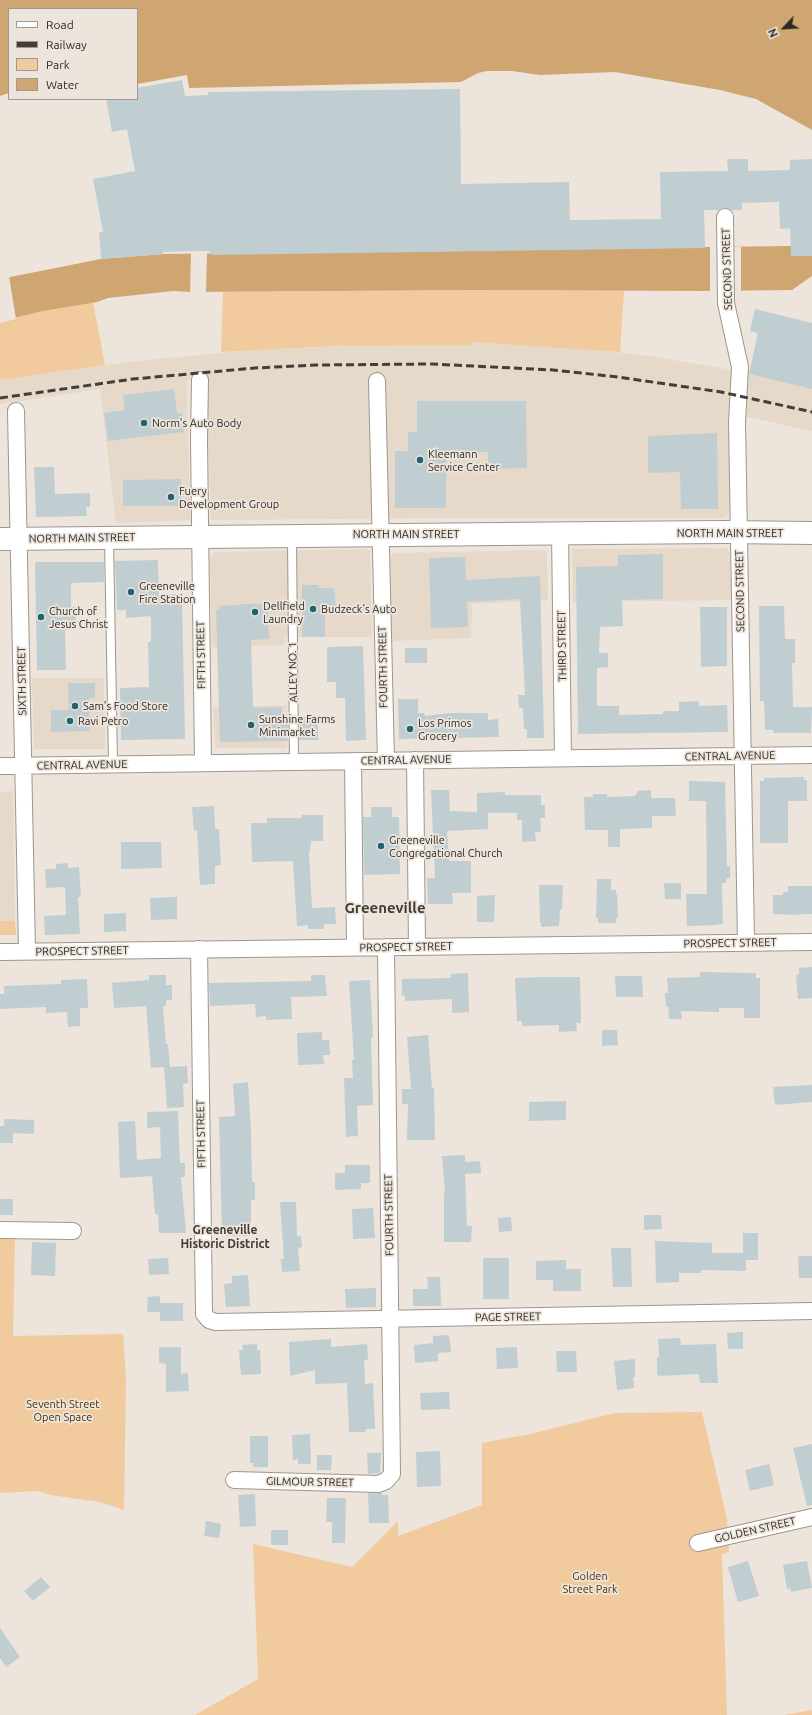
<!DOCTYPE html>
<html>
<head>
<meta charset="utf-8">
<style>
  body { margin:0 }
  #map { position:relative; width:812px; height:1715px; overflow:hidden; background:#ede4db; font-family:Ubuntu,sans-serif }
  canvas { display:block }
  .legend { position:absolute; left:8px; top:8px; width:130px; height:92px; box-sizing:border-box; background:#ede4db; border:1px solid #a09993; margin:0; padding:5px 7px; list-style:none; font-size:12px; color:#2c2926 }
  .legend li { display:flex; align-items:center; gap:8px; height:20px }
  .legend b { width:20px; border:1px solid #a09993 }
  .north { position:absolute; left:764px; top:8px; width:40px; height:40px; -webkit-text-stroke:3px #ede4db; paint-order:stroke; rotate:245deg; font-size:11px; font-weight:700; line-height:16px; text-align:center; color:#2c2926 }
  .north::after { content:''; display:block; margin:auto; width:14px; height:18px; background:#2c2926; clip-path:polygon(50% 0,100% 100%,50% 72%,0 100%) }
</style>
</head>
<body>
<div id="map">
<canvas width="812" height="1715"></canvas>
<ul class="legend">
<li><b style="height:5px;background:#fff"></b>Road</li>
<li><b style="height:5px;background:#423f3b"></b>Railway</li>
<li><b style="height:11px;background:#f1cb9d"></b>Park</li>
<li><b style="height:11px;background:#cfa572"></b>Water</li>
</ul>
<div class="north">N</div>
</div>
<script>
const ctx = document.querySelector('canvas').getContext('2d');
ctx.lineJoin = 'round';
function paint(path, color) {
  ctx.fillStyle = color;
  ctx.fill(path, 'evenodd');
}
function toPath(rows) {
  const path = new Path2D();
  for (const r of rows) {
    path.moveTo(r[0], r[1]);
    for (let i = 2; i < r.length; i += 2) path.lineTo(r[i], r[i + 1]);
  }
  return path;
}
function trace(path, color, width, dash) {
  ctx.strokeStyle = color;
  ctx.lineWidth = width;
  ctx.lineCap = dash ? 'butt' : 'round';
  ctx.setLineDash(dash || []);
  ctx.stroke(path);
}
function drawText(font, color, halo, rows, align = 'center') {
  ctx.font = font + ' Ubuntu,sans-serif';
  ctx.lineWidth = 3.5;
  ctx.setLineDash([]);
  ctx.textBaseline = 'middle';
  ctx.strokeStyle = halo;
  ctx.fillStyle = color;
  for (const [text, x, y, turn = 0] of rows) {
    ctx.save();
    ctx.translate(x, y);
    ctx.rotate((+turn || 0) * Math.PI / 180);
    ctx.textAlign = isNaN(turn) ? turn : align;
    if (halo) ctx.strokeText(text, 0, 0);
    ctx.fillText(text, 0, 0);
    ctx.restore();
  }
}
const built = toPath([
  [471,342,590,349,649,356,726,369,812,387,812,431,729,413,729,510,728,515,722,518,458,518,211,520,206,380,187,380,190,520,116,523,100,389,0,404,0,380,128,362,252,350,378,345,471,345],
  [726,548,730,554,731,600,573,602,572,549],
  [368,549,370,551,372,637,285,637,285,645,212,647,210,560,215,552],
  [543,550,546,551,547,554,548,600,472,604,471,638,391,641,390,558,394,553],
  [32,678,104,678,105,749,34,749],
  [287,705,287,748,218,748,215,746,213,707],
  [13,791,15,921,0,921,0,792]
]);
const green = toPath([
  [470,290,624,291,620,352,472,342,471,345,336,346,221,352,223,292],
  [93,302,105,365,0,380,0,321,41,311],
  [0,921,15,921,16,935,0,935],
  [0,1236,15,1236,13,1336,123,1334,126,1378,124,1510,100,1502,51,1495,37,1491,0,1493],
  [702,1412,727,1519,729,1552,722,1554,727,1715,195,1715,258,1679,253,1544,352,1567,398,1521,398,1536,482,1505,482,1443,530,1434,615,1413],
  [812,1710,812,1715,784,1715]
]);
const water = toPath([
  [0,0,812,0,812,130,756,99,720,90,615,72,540,75,512,71,487,71,478,73,461,82,189,88,187,75,137,84,137,9,9,9,9,93,0,96],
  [791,246,791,256,812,256,812,276,792,290,710,291,470,290,190,292,173,291,108,298,97,302,43,311,0,321,0,279,101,259,163,254]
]);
const pier = toPath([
  [710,247,741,247,741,291,710,291],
  [191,252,207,252,206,294,190,294],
  [9,276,16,319,0,323,0,277]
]);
const building = toPath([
  [182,80,185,96,208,95,208,92,460,89,461,184,569,182,570,220,661,219,660,172,728,171,727,159,748,159,748,171,790,170,790,160,812,159,812,256,791,256,790,228,780,229,779,202,742,203,742,210,731,210,724,208,719,210,704,210,705,248,211,255,210,251,191,251,163,252,163,254,101,259,99,232,103,232,93,179,135,171,127,129,112,132,106,99,137,99,137,88],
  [755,309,812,323,812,389,749,374,758,333,750,331],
  [174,389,177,414,182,413,184,432,108,441,104,413,125,410,123,395],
  [417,401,526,401,527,468,488,469,488,452,446,452,446,508,395,508,395,451,408,451,408,432,417,432],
  [717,433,718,509,681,509,680,472,648,473,648,436],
  [34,467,54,467,55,494,90,493,90,507,86,507,87,516,36,517],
  [181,479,181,506,123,506,123,480],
  [663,554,663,599,622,600,623,626,600,627,599,653,608,653,608,667,597,668,597,706,619,706,619,715,663,714,663,711,679,711,679,702,699,701,699,706,727,705,728,732,578,734,576,567,618,566,618,555],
  [465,557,466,580,540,576,544,738,527,738,527,729,524,729,523,708,519,708,518,695,525,695,520,599,467,602,468,627,431,628,429,558],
  [158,560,159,595,177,594,177,598,182,598,185,739,121,740,120,688,149,687,148,642,151,642,151,616,126,618,126,610,117,610,115,561],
  [35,562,104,562,104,582,71,583,71,607,76,607,76,629,65,630,66,670,37,670],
  [302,585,319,585,318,588,334,588,336,608,325,608,325,637,302,637],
  [239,604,268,604,269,639,251,640,253,708,282,707,282,718,288,717,288,741,220,742,216,610,219,610,219,606,239,605],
  [759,606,784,606,785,639,795,639,795,663,792,663,793,707,812,707,811,733,773,733,774,730,765,730,764,701,760,701],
  [700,607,727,607,727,666,701,667],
  [363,646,366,740,346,741,345,698,336,698,336,682,327,682,327,647],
  [405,648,427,648,427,663,405,663],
  [68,683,95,683,95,698,89,698,90,731,51,732,51,710,69,710],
  [398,699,418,699,418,713,424,713,425,716,450,713,488,713,488,720,498,719,499,737,399,739],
  [299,717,318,717,318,740,299,740],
  [804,777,804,780,807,780,807,801,788,801,788,843,760,843,760,781,764,781,764,778],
  [689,781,725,782,727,866,730,866,730,878,727,878,726,883,722,883,723,924,719,924,719,925,687,926,686,894,707,894,706,801,689,801],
  [431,790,449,790,450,811,477,812,477,793,505,792,505,795,541,795,541,805,545,805,545,818,540,818,541,832,535,832,536,841,522,842,522,820,517,820,517,813,488,813,488,829,447,831,449,861,471,861,471,893,452,893,453,904,428,904,427,878,435,878],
  [651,790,651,798,675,798,676,816,652,816,652,828,620,829,620,847,608,847,608,830,585,830,584,797,593,797,593,794,607,794,607,797,635,796,638,791],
  [214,806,215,829,219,829,221,865,215,866,215,884,200,885,197,830,194,831,192,807],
  [371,807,392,807,392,817,399,817,400,874,364,875,363,817,371,817],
  [302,815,323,815,323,841,311,841,310,851,309,851,312,908,335,907,336,924,324,924,324,929,308,929,308,925,297,926,293,861,252,862,251,823,267,823,267,818,302,818],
  [121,842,161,842,162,868,121,869],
  [68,863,68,868,79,867,81,897,78,897,80,934,45,935,44,916,66,915,65,887,46,888,45,869,56,869,56,864],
  [597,879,611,879,611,890,616,890,616,894,617,894,618,918,616,918,616,923,598,923,598,918,596,918],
  [664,883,681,883,681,899,665,899],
  [539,885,563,885,562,908,560,911,559,926,541,927,541,923,540,923],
  [788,886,812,886,812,914,800,914,801,915,773,914,773,895,783,895,783,892,788,892],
  [495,895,494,922,477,922,477,896],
  [177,897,177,919,151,920,150,898],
  [126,913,126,931,104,932,104,914],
  [812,967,812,998,798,999,796,975,799,974,799,968],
  [700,972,756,973,756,978,760,978,760,1018,744,1018,744,1008,719,1008,719,1012,681,1011,682,1019,669,1019,668,1006,666,1007,665,993,668,993,667,978,700,977],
  [468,973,469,1012,452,1013,452,999,405,1001,405,996,402,995,402,979,451,978,451,974],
  [149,975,166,975,166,985,172,985,172,1000,166,1000,166,1006,163,1006,166,1044,168,1044,170,1067,187,1066,188,1083,183,1084,184,1107,167,1108,164,1067,151,1068,146,1006,114,1008,112,983,149,980],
  [311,975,325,975,327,996,291,997,292,1019,266,1020,266,1016,256,1017,255,1004,210,1006,209,983,311,981],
  [615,976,642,976,643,997,616,997],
  [541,977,580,977,581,1023,576,1023,577,1031,559,1032,559,1025,522,1026,522,1021,517,1021,515,978],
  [87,979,88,1008,80,1008,80,1026,68,1027,67,1012,46,1013,46,1007,0,1009,0,994,4,994,4,986,61,984,61,980],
  [370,980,373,1038,371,1038,373,1105,357,1106,358,1136,346,1137,344,1078,353,1078,352,1060,354,1060,349,981],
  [602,1030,617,1030,618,1045,602,1046],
  [322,1032,322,1040,329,1040,330,1055,323,1055,324,1064,298,1065,297,1033],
  [428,1035,432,1088,434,1088,435,1140,407,1140,408,1104,402,1104,402,1089,411,1089,407,1037],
  [248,1082,251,1131,252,1182,255,1182,255,1200,251,1200,251,1236,224,1236,224,1234,222,1234,219,1117,235,1116,233,1084],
  [812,1085,812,1102,775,1105,773,1087],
  [566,1101,566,1120,529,1121,529,1102],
  [178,1111,180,1163,185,1163,185,1177,181,1177,186,1233,159,1233,158,1214,155,1214,152,1176,120,1178,118,1122,135,1121,137,1160,161,1158,160,1127,147,1128,147,1112],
  [4,1119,34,1120,34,1134,13,1133,13,1143,0,1143,0,1126,4,1126],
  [465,1155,465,1162,480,1161,481,1173,465,1174,467,1226,472,1226,471,1242,444,1242,444,1193,445,1193,442,1156],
  [345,1165,370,1165,370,1183,361,1183,361,1189,335,1190,335,1173,345,1173],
  [0,1199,13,1199,13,1215,0,1215],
  [280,1202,296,1202,297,1236,301,1236,302,1247,298,1248,300,1271,282,1272,281,1259,284,1259],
  [373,1208,375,1238,353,1239,352,1209],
  [644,1215,661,1215,662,1229,644,1230],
  [511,1217,512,1231,499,1232,498,1218],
  [743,1233,758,1233,758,1260,746,1260,746,1271,701,1270,701,1273,679,1273,679,1282,656,1283,655,1241,712,1243,712,1253,743,1253],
  [32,1242,56,1243,55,1276,31,1275],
  [611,1248,631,1248,632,1287,613,1287],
  [798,1256,812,1256,812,1278,799,1278],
  [168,1258,169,1274,149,1275,148,1259],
  [483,1258,509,1258,509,1299,483,1299],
  [566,1260,566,1269,581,1269,581,1291,553,1291,553,1280,536,1280,536,1261],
  [248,1275,250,1306,226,1307,224,1284,232,1283,232,1276],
  [427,1277,440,1277,441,1306,413,1306,413,1289,428,1289],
  [376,1288,376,1307,346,1308,345,1289],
  [160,1296,160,1312,147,1312,148,1297],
  [160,1303,183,1303,183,1321,160,1321],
  [743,1332,743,1349,728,1349,727,1333],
  [449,1335,451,1352,438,1353,438,1361,415,1363,414,1345,433,1343,433,1336],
  [680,1338,681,1345,716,1344,718,1383,700,1383,699,1374,659,1376,659,1375,657,1375,657,1357,659,1357,658,1339],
  [331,1339,331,1347,367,1344,368,1360,364,1360,365,1384,373,1383,375,1429,365,1429,366,1432,349,1432,347,1383,315,1384,315,1370,290,1376,289,1342],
  [257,1344,257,1350,260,1350,261,1374,241,1375,239,1350,243,1350,242,1345],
  [159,1347,181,1347,181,1374,188,1373,189,1391,166,1392,166,1364,159,1363],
  [517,1347,518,1368,497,1369,496,1348],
  [556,1351,576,1351,577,1372,557,1372],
  [635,1359,635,1377,633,1377,634,1388,617,1390,614,1361],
  [449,1392,450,1409,421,1410,420,1393],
  [310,1434,311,1464,298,1464,298,1459,293,1460,292,1435],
  [250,1436,268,1436,268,1467,253,1467,253,1463,250,1463],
  [812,1444,812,1505,807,1506,793,1448],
  [440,1451,441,1486,417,1487,416,1452],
  [367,1453,381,1453,380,1473,368,1474],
  [317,1455,332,1455,331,1470,317,1470],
  [769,1464,774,1485,750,1491,745,1470],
  [368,1493,382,1493,382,1495,388,1495,389,1523,369,1523],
  [255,1494,256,1526,240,1527,238,1495],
  [327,1498,346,1498,345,1543,332,1543,332,1522,326,1522],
  [206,1521,221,1524,219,1538,204,1536],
  [271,1530,288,1530,288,1545,271,1545],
  [748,1561,759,1596,738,1602,728,1567],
  [807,1561,812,1588,791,1592,790,1588,787,1589,783,1565],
  [41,1577,50,1587,33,1601,24,1591],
  [0,1628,20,1657,6,1667,0,1658]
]);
const lane = toPath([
  [292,537,294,762],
  [109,539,113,764]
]);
const street = toPath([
  [725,217,726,303,740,367,737,422,746,943],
  [200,380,199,440,203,763],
  [377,381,386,761],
  [16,411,27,951],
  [560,533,563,758],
  [415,760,417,947],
  [353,761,355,947],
  [0,766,812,755],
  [199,949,204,1310,204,1314,209,1320,216,1322,812,1311],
  [0,952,812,942],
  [0,1230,73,1231],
  [234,1480,378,1484,386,1481,392,1474,386,947],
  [698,1543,812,1517]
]);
const secondary = toPath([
  [0,539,602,533,725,532,812,533]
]);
const rail = toPath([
  [0,398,133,379,255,368,316,365,432,364,553,370,618,377,721,392,812,412]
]);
const markers = [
  [144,423,4,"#1f6475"],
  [420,460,4,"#1f6475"],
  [171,497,4,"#1f6475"],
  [131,592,4,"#1f6475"],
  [313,609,4,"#1f6475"],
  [255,612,4,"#1f6475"],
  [41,617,4,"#1f6475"],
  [75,706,4,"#1f6475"],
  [70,721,4,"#1f6475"],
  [251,725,4,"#1f6475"],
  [410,729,4,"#1f6475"],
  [381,846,4,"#1f6475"]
];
const streetNames = [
  ["SECOND STREET",727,269,-92],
  ["NORTH MAIN STREET",730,533],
  ["NORTH MAIN STREET",406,534],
  ["NORTH MAIN STREET",82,538,-1],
  ["SECOND STREET",740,591,-91],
  ["THIRD STREET",562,646,-91],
  ["FIFTH STREET",201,655,-91],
  ["FOURTH STREET",383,667,-91],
  ["ALLEY NO. 1",293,672,-91],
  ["SIXTH STREET",22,681,-91],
  ["CENTRAL AVENUE",730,756,-1],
  ["CENTRAL AVENUE",406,760,-1],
  ["CENTRAL AVENUE",82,765,-1],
  ["PROSPECT STREET",730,943,-1],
  ["PROSPECT STREET",406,947,-1],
  ["PROSPECT STREET",82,951,-1],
  ["FIFTH STREET",201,1134,-91],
  ["FOURTH STREET",389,1215,-91],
  ["PAGE STREET",508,1317,-1],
  ["GILMOUR STREET",310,1482,1],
  ["GOLDEN STREET",755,1530,-13]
];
const poiNames = [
  ["Norm's Auto Body",152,423],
  ["Kleemann",428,454],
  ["Service Center",428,467],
  ["Fuery",179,491],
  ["Development Group",179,504],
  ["Greeneville",139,586],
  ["Fire Station",139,599],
  ["Dellfield",263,606],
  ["Laundry",263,619],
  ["Budzeck's Auto",321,609],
  ["Church of",49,611],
  ["Jesus Christ",49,624],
  ["Sam's Food Store",83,706],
  ["Sunshine Farms",259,719],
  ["Minimarket",259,732],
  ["Ravi Petro",78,721],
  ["Los Primos",418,723],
  ["Grocery",418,736],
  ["Greeneville",389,840],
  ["Congregational Church",389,853]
];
const parkNames = [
  ["Seventh Street",63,1404],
  ["Open Space",63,1417],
  ["Golden",590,1576],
  ["Street Park",590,1589]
];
const neighbourhoodNames = [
  ["Greeneville",225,1230],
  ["Historic District",225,1244]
];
const districtNames = [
  ["Greeneville",385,908]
];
paint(built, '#e6d9ca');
paint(green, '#f1cb9d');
paint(water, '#cfa572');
paint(pier, '#ede4db');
paint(building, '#c0ced2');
trace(lane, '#9e968d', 10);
trace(street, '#9e968d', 18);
trace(secondary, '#9e968d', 24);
trace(lane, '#fff', 8);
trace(street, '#fff', 16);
trace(secondary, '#fff', 22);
trace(rail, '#423f3b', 3, [8, 4]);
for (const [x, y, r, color] of markers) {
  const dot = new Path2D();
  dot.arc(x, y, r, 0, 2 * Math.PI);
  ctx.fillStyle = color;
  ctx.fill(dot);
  trace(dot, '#ede4db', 1.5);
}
drawText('11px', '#2c2926', '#ede4db', streetNames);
drawText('11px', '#2c2926', '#ede4db', poiNames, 'left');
drawText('11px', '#4c3005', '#ede4db', parkNames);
drawText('bold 12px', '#413b33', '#ede4db', neighbourhoodNames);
drawText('bold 15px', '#413b33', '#ede4db', districtNames);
</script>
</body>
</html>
